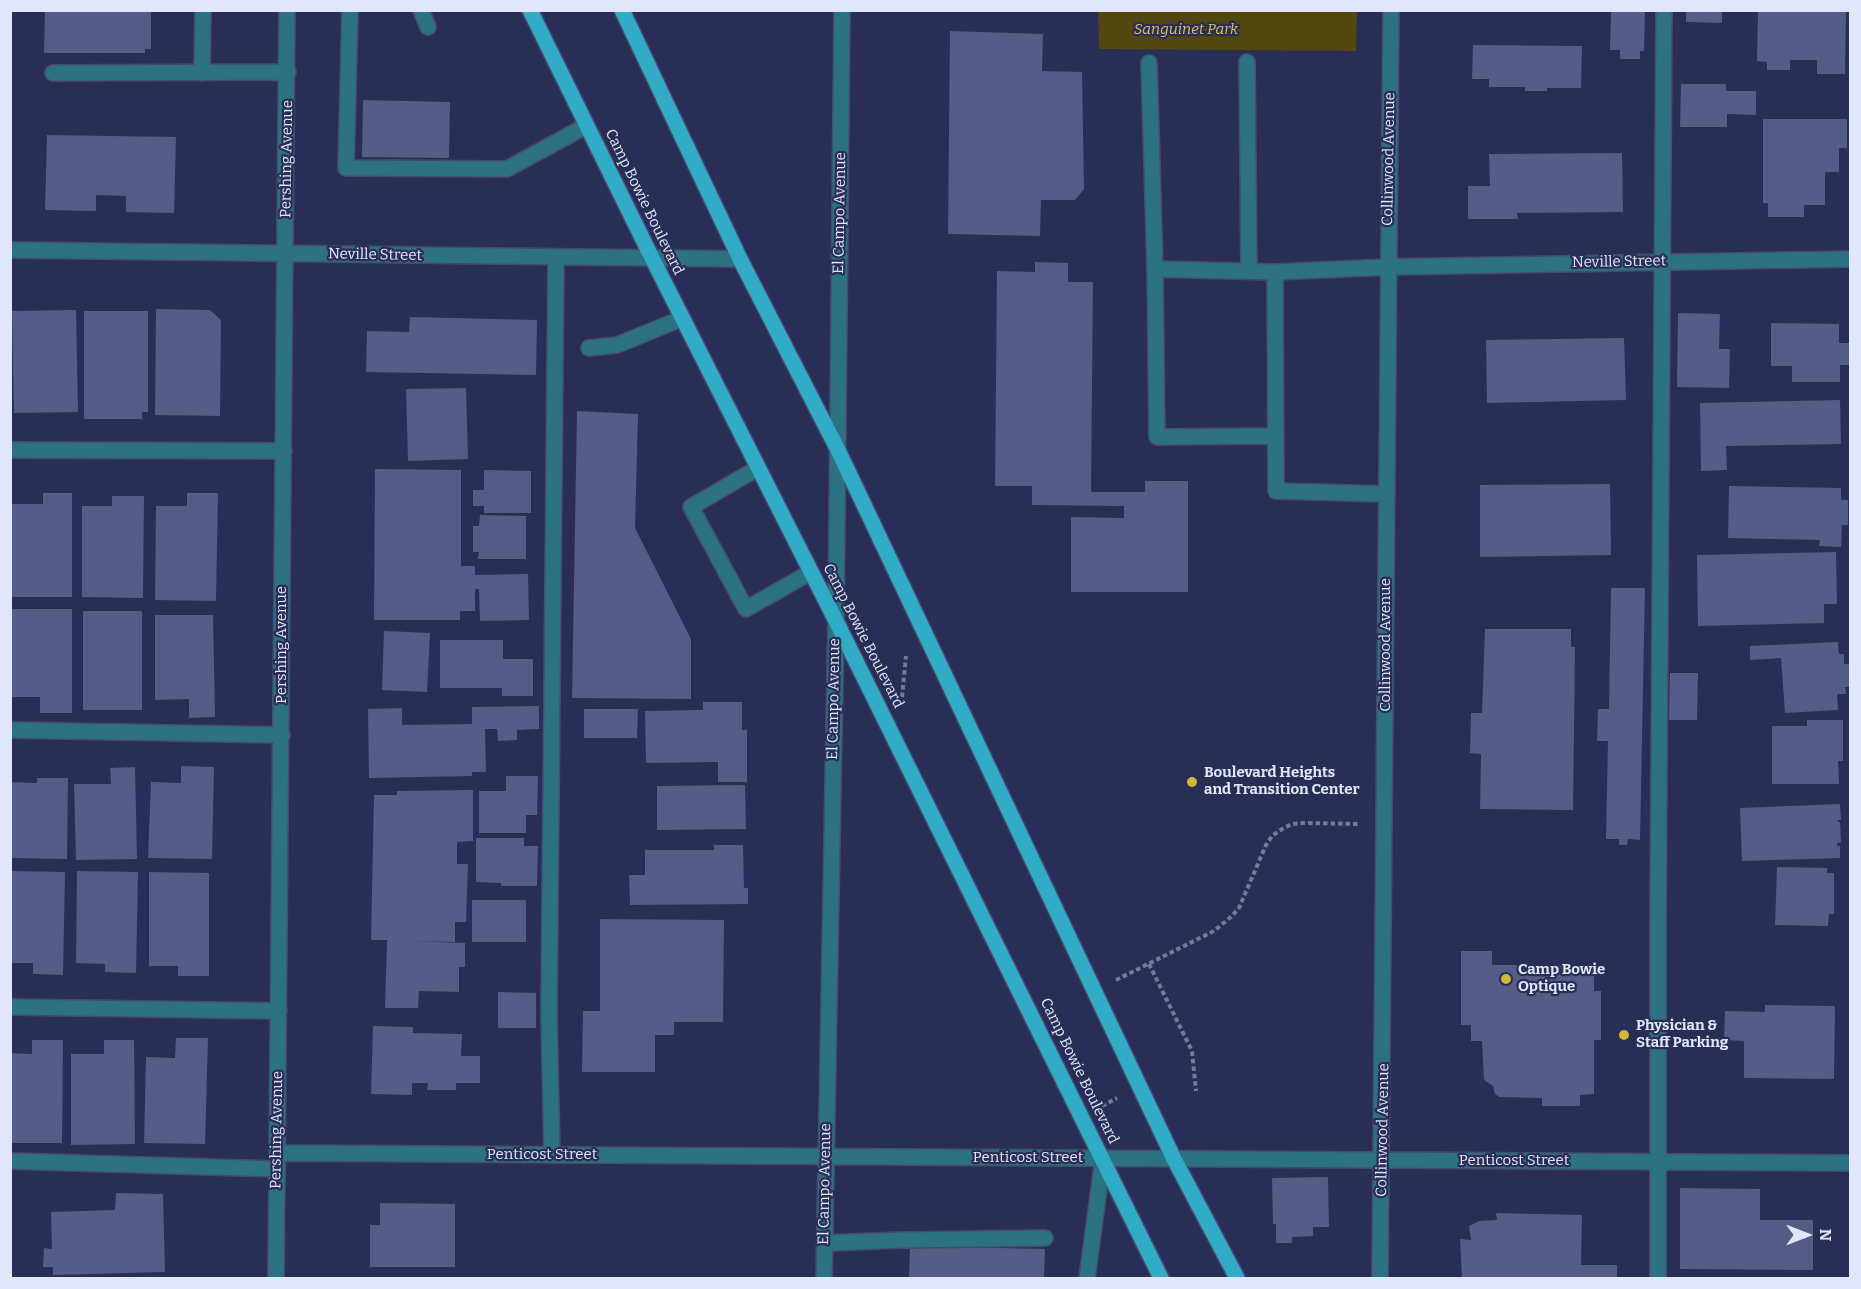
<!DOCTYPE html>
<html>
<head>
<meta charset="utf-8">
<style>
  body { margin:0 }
  #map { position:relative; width:1861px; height:1289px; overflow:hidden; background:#292e57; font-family:Bitter,serif }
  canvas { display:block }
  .frame { position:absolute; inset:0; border:12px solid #e1e6fb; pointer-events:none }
  .north { position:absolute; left:1777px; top:1205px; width:60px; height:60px; -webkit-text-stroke:4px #292e57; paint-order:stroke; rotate:90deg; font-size:16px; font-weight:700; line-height:24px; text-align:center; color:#e1e6fb }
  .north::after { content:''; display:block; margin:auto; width:21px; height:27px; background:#e1e6fb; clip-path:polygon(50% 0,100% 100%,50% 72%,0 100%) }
</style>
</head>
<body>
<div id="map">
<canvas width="1861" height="1289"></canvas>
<div class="frame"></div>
<div class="north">N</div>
</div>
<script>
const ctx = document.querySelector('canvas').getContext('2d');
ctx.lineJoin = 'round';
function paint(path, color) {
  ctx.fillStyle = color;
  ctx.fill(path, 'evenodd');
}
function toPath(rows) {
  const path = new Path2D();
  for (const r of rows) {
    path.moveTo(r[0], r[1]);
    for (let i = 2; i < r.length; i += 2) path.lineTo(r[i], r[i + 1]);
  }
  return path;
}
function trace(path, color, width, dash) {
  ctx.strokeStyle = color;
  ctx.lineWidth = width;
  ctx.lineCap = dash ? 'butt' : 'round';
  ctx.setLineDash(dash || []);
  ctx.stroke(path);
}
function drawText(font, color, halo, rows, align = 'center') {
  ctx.font = font + ' Bitter,serif';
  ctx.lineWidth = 4.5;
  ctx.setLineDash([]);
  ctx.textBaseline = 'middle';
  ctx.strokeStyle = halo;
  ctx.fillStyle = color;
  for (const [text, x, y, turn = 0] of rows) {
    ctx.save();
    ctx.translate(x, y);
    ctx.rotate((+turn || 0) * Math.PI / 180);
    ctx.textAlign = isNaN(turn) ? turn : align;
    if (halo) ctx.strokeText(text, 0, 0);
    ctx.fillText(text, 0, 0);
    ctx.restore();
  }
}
const green = toPath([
  [1098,11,1357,11,1356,51,1099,49]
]);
const building = toPath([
  [45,10,151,10,151,49,145,49,145,53,44,53],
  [1611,10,1645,10,1644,51,1640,51,1640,59,1620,59,1620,50,1610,50],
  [1686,10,1722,10,1722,23,1686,22],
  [1758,10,1846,10,1845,74,1817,74,1817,60,1790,60,1790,70,1767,70,1767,62,1757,61],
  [950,31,1043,34,1042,71,1082,72,1084,189,1075,200,1041,200,1040,236,948,234],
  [1473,45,1582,46,1581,88,1547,88,1547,91,1525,91,1525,87,1489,87,1489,79,1472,79],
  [1681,84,1726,84,1726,91,1756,91,1756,115,1727,114,1727,127,1680,127],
  [363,100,450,102,449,158,362,157],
  [1763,119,1847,119,1847,148,1839,148,1839,172,1825,172,1825,205,1804,205,1804,217,1768,217,1768,203,1763,203],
  [47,135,176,137,174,213,126,212,126,196,96,195,96,211,45,210],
  [1622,153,1623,212,1517,213,1518,219,1468,219,1468,186,1490,186,1489,154],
  [1035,262,1068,263,1068,282,1093,282,1091,492,1145,492,1145,481,1188,481,1188,592,1071,592,1071,517,1124,518,1124,506,1032,505,1032,486,995,486,997,271,1035,272],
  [156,309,210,310,221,320,220,416,155,415],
  [76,310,78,412,14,413,12,311],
  [84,311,148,311,148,412,142,412,142,419,84,419],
  [1678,313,1720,314,1719,349,1730,349,1729,388,1677,387],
  [410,317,537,320,536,375,366,372,367,331,409,332],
  [1771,323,1839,324,1839,343,1850,343,1850,365,1840,365,1840,382,1792,382,1792,366,1771,366],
  [1624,338,1626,400,1487,403,1486,340],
  [466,388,468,459,408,461,406,389],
  [1840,400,1841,444,1726,446,1727,470,1701,471,1700,403],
  [577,411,638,414,635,528,691,639,691,699,572,698],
  [375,469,461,470,461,566,475,566,475,575,528,574,529,620,480,621,479,589,475,589,475,611,460,611,460,620,374,620],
  [484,470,531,471,531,513,484,513,484,506,473,506,473,490,484,490],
  [1610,484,1611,555,1480,557,1480,485],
  [1729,486,1841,488,1841,500,1848,500,1848,525,1842,525,1841,547,1819,546,1820,540,1728,538],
  [43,493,72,493,72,597,10,597,10,504,43,504],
  [187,493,218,493,216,601,155,600,156,506,187,506],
  [112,496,144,496,143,598,82,597,82,506,112,506],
  [480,515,526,516,526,559,478,559,479,552,473,552,473,526,479,526],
  [1836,552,1837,604,1824,604,1824,623,1698,626,1697,555],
  [1611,588,1645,588,1640,840,1628,839,1627,845,1619,845,1619,839,1606,839,1608,741,1597,741,1598,709,1609,709],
  [11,609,72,609,72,713,40,713,40,697,11,697],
  [83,611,142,611,142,710,83,710],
  [155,615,213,615,215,717,189,718,189,699,155,700],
  [1485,629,1571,629,1571,647,1575,647,1573,810,1480,809,1481,754,1470,753,1471,713,1482,713],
  [384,631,430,633,427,692,382,690],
  [440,640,503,640,503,659,533,659,533,696,502,696,502,688,440,688],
  [1838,642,1839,654,1844,654,1844,664,1850,664,1850,687,1845,687,1846,694,1837,694,1838,710,1785,713,1781,658,1750,660,1750,646],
  [1670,673,1698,673,1697,720,1669,720],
  [703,702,742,702,742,730,747,730,747,782,718,782,718,762,646,763,645,711,703,710],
  [539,706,539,729,517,730,517,740,498,741,497,729,485,729,486,772,472,772,472,776,369,778,368,709,402,708,402,725,472,724,472,707],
  [584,709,638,709,637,738,584,738],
  [1807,720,1843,720,1843,761,1838,761,1839,784,1772,784,1772,726,1807,726],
  [181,766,214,767,212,859,148,858,151,782,181,783],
  [135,767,137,859,76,860,74,784,111,784,110,768],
  [506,776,538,776,537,815,526,815,526,833,479,833,479,791,506,791],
  [37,778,68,778,67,859,10,858,10,782,37,783],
  [745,785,746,829,657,830,657,786],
  [473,790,473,841,457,842,457,864,468,864,466,922,455,922,455,942,410,941,465,943,465,967,459,967,459,992,419,991,418,1008,385,1008,387,940,371,940,374,795,397,795,397,791],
  [1840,804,1841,820,1838,820,1838,822,1840,822,1841,842,1837,843,1837,846,1840,846,1840,858,1742,861,1740,808],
  [476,838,524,838,524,846,538,846,537,886,501,886,501,883,476,882],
  [714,845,743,845,744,888,748,888,748,904,630,905,629,875,645,875,645,850,714,850],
  [1777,867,1827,868,1827,873,1834,873,1834,914,1829,914,1828,926,1775,925],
  [10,871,65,872,63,975,33,974,33,963,10,963],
  [77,871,138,872,136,973,105,972,105,964,76,963],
  [149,872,209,873,209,976,178,976,178,966,149,966],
  [472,900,526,900,526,942,472,942],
  [600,919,724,920,723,1022,674,1022,674,1035,655,1035,655,1072,582,1072,583,1011,600,1011],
  [1461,951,1492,951,1492,965,1594,965,1594,991,1601,991,1601,1040,1594,1040,1594,1094,1580,1095,1580,1106,1542,1106,1542,1098,1499,1097,1495,1094,1493,1086,1484,1080,1482,1041,1471,1041,1471,1025,1461,1025],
  [498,992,536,993,536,1028,498,1028],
  [1765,1005,1835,1006,1834,1079,1744,1078,1744,1041,1724,1040,1725,1011,1765,1012],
  [373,1026,413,1027,413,1033,462,1034,461,1056,480,1056,480,1083,456,1083,456,1090,427,1090,428,1083,412,1083,412,1095,371,1094],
  [176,1038,208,1038,205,1144,144,1143,146,1057,175,1058],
  [32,1040,63,1040,62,1143,10,1143,10,1053,32,1054],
  [104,1040,134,1040,135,1144,71,1145,71,1054,104,1054],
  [1328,1177,1329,1227,1313,1227,1313,1236,1292,1237,1292,1243,1276,1243,1276,1224,1273,1224,1272,1178],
  [1680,1188,1760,1189,1760,1220,1813,1220,1813,1270,1680,1269],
  [116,1193,163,1194,165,1272,53,1275,53,1267,43,1267,44,1248,52,1249,51,1212,115,1210],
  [380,1203,455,1204,455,1267,370,1267,370,1225,380,1225],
  [1496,1213,1582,1215,1581,1265,1617,1265,1617,1278,1462,1278,1460,1239,1471,1240,1469,1226,1479,1221,1497,1220],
  [910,1246,1045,1249,1044,1278,909,1278]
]);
const path = toPath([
  [902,697,906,656],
  [1149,964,1192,1051,1196,1091],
  [1116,980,1214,931,1232,916,1239,908,1266,845,1272,836,1282,829,1292,824,1304,823,1359,824],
  [1102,1106,1117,1098]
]);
const minor = toPath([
  [350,10,346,168,507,169,586,126],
  [421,10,428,27],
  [1247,62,1249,271],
  [1149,63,1155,269],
  [53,73,288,72],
  [202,73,203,10],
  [10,250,740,259],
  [1275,272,1155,269,1157,437,1276,436],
  [589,348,617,345,683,318],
  [10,450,284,451],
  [758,468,691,507,746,609,811,572],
  [1387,494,1276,491,1275,272,1388,267,1850,259],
  [10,730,282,735],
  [10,1007,279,1011],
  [277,1153,1850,1163],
  [552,1155,549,1015,556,257],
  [10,1161,277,1169],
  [825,1243,904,1240,1045,1238],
  [276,1278,287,10],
  [824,1278,836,621,842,10],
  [1087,1278,1103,1159],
  [1380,1278,1391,10],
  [1658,1278,1658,923,1664,10]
]);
const major = toPath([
  [530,10,652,258,836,621,1161,1278],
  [622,10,740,259,838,450,1174,1159,1237,1278]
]);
const markers = [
  [1192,782,6,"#d2b635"],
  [1506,979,6,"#d2b635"],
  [1624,1035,6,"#d2b635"]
];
const parkNames = [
  ["Sanguinet Park",1186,30]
];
const streetNames = [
  ["Pershing Avenue",287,159,-89],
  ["Collinwood Avenue",1389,159,-89],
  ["Camp Bowie Boulevard",644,202,64],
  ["El Campo Avenue",840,213,-89],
  ["Neville Street",375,255,1],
  ["Neville Street",1619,262,-1],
  ["Camp Bowie Boulevard",863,636,63],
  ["Pershing Avenue",282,645,-90],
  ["Collinwood Avenue",1386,645,-90],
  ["El Campo Avenue",834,699,-89],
  ["Camp Bowie Boulevard",1079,1071,64],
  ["Pershing Avenue",277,1130,-89],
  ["Collinwood Avenue",1383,1130,-89],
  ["Penticost Street",542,1155],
  ["Penticost Street",1028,1158],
  ["Penticost Street",1514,1161],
  ["El Campo Avenue",825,1184,-89]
];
const poiNames = [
  ["Boulevard Heights",1204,773],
  ["and Transition Center",1204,790],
  ["Camp Bowie",1518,970],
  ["Optique",1518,987],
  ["Physician &",1636,1026],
  ["Staff Parking",1636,1043]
];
paint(green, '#524711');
paint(building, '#545c88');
trace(minor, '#464b71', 18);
trace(major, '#464b71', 18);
trace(path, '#767b9c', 4, [4.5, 3]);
trace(minor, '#2d7282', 15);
trace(major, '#32abc6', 15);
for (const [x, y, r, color] of markers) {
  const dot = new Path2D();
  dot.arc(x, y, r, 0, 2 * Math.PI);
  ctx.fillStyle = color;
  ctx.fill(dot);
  trace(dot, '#292e57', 2);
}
drawText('italic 15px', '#dcc356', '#292e57', parkNames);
drawText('15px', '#e1e6fb', '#292e57', streetNames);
drawText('bold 15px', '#e1e6fb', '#292e57', poiNames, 'left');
</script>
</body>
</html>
